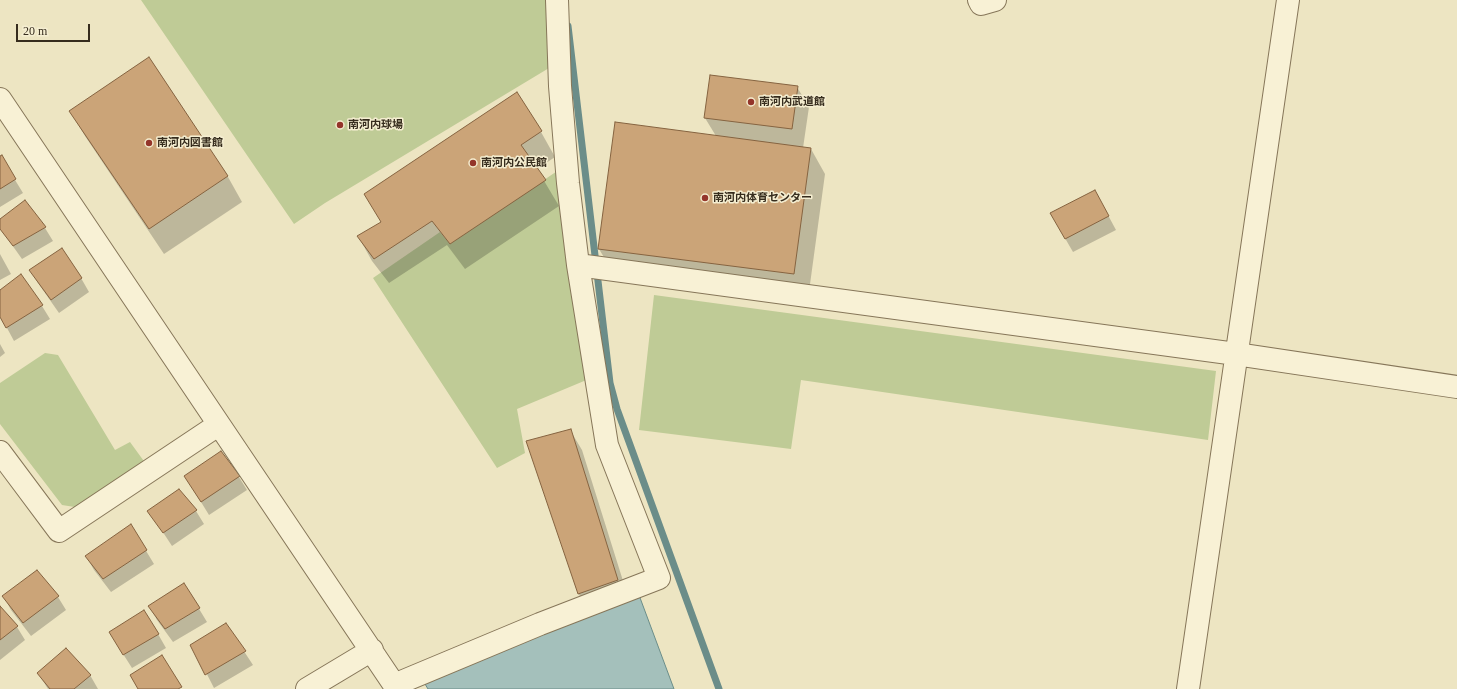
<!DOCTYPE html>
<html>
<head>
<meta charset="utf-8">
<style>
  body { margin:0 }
  #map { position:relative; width:1457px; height:689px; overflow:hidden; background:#ede5c2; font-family:"Times New Roman",serif }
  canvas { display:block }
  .scale { position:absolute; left:16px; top:24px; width:74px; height:18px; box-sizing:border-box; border:2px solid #362c1d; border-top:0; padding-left:5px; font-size:12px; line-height:14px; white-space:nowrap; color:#362c1d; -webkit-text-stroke:3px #f5eed1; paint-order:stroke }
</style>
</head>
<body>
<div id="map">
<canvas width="1457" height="689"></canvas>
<div class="scale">20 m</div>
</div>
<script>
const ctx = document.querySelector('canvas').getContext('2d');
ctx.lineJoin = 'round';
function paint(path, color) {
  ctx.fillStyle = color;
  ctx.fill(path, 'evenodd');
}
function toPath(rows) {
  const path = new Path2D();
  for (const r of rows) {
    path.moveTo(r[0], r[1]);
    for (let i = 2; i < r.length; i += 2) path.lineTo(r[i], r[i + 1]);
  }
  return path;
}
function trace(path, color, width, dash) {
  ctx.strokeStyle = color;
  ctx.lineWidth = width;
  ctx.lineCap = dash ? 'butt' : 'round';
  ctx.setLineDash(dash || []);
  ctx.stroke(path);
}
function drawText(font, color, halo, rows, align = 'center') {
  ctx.font = font + ' "Times New Roman","Noto Sans JP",serif';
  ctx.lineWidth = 3;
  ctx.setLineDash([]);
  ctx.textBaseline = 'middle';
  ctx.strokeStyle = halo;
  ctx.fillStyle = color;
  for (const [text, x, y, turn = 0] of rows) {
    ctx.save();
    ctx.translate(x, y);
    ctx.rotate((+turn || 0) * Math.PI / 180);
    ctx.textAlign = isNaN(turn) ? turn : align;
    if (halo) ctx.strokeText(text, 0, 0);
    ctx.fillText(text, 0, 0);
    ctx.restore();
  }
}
const green = toPath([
  [141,0,557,0,559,62,325,203,294,224],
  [566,165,596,376,517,409,525,453,497,468,373,278,440,232,450,244],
  [654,295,1216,371,1208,440,801,380,791,449,639,430],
  [45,353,58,355,115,450,130,442,146,464,81,508,62,505,0,424,0,383]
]);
const water = toPath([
  [636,587,674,689,428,689,419,674,636,587]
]);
const shadow = toPath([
  [148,58,228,177,242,202,164,254,85,136,70,111],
  [797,87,809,107,803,148,811,149,825,174,808,299,614,274,599,249,716,136,705,118],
  [541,132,555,157,537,169,559,206,465,269,447,245,389,283,372,261,358,236],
  [0,157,1,157,23,193,0,207],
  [25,202,45,228,53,241,22,259,0,228,0,221],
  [1102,204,1116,230,1073,252,1051,214],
  [0,254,11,274,0,280],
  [30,270,81,278,89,292,59,313,38,283],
  [21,275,42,306,50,319,14,341,0,315,0,292],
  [0,344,5,353,0,357],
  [570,430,582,450,629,600,590,613,578,593],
  [239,477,247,490,209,515,193,489],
  [149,511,196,511,204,524,172,546],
  [131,526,154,564,111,592,94,570,86,556],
  [184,584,207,622,173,642,157,620,149,606],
  [4,597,58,597,66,610,31,636,11,610],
  [0,607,17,627,25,640,0,660],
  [226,624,253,665,214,688,192,645],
  [158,634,166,648,132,668,118,646],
  [38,673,90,675,98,689,48,689]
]);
const stream = toPath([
  [568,26,610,383,617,409,719,689]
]);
const building = toPath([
  [149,57,228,176,149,229,69,111,149,57],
  [710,75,798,86,792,129,704,118,710,75],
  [517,92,542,131,521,145,546,180,450,244,432,221,374,259,357,236,381,222,364,194,517,92],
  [615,122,811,148,794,274,598,249,615,122],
  [2,155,16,179,0,189,0,156,2,155],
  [1095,190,1109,216,1065,239,1050,213,1095,190],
  [25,200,46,227,13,246,0,229,0,219,25,200],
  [62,248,82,278,51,300,29,270,62,248],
  [21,274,43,305,6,328,0,317,0,290,21,274],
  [571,429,618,580,578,594,526,441,571,429],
  [221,451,240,476,201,502,184,476,221,451],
  [179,489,197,510,163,533,147,511,179,489],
  [131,524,147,550,103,579,85,556,131,524],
  [37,570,59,596,23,623,2,596,37,570],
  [184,583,200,608,165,629,148,606,184,583],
  [0,606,18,626,0,640,0,606],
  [144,610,159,634,123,655,109,632,144,610],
  [226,623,246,651,205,675,190,645,226,623],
  [66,648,91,675,74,689,50,689,37,673,66,648],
  [162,655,182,687,178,689,138,689,130,675,162,655]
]);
const minor = toPath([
  [979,0,981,4,995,0],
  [0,99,397,689],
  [578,265,1236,354,1457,387],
  [0,452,59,531,218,425],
  [394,685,540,624,659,578,607,445,578,265,568,183,560,86,557,0],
  [307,689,372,650],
  [1188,689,1288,0]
]);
const markers = [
  [751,102,4,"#94352a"],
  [340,125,4,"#94352a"],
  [149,143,4,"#94352a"],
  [473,163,4,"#94352a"],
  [705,198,4,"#94352a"]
];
const poiNames = [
  ["南河内武道館",759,102],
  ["南河内球場",348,125],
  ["南河内図書館",157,143],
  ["南河内公民館",481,163],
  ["南河内体育センター",713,198]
];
paint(green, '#bfcb96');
paint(water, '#a4c0bb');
trace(water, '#6b8d89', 1);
paint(shadow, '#0003');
trace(stream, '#6b8d89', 7);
paint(building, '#cba478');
trace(building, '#856340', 1);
trace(minor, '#867659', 24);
trace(minor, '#f8f1d5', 22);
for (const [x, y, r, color] of markers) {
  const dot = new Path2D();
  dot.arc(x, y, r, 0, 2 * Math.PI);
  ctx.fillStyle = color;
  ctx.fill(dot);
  trace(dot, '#f5eed1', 1.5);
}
drawText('bold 11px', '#362c1d', '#f5eed1', poiNames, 'left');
</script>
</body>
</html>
